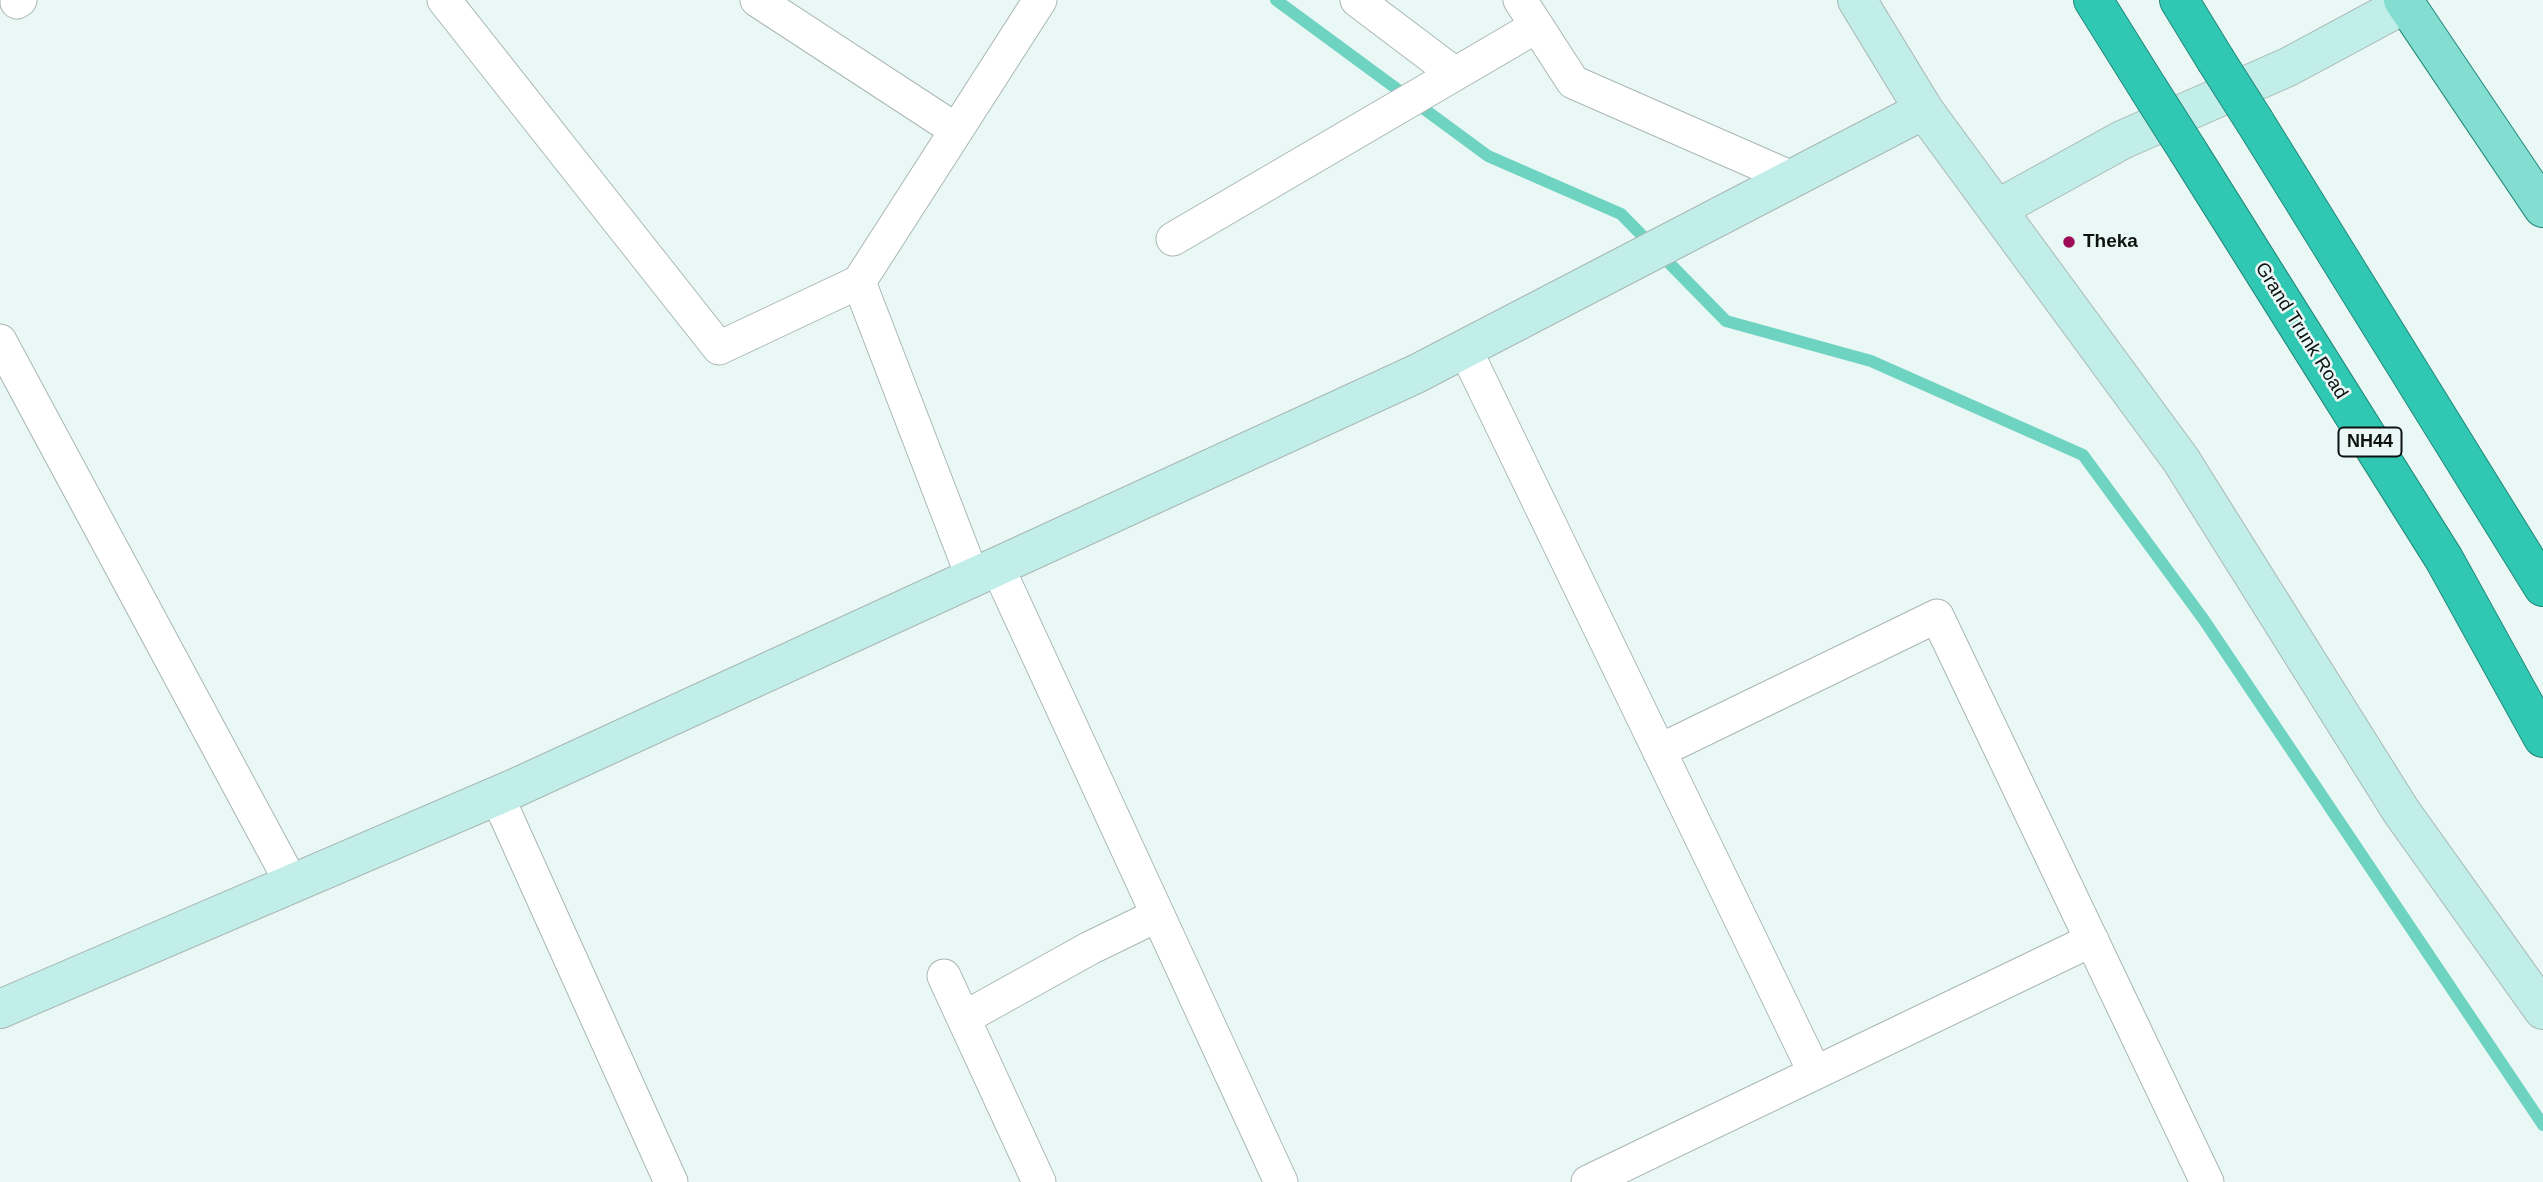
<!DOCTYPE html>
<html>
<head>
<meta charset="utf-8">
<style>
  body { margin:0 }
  canvas { display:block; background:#e9f8f5 }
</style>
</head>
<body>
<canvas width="2543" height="1182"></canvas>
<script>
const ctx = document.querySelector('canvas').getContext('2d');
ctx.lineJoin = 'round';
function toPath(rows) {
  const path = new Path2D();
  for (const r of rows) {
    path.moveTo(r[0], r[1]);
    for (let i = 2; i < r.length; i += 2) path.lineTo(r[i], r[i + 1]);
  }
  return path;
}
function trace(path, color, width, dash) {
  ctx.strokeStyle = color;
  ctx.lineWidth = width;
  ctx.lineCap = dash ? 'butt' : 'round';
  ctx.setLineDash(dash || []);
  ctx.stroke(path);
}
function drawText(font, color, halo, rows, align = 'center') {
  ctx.font = font + ' Helvetica,sans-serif';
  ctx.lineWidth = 5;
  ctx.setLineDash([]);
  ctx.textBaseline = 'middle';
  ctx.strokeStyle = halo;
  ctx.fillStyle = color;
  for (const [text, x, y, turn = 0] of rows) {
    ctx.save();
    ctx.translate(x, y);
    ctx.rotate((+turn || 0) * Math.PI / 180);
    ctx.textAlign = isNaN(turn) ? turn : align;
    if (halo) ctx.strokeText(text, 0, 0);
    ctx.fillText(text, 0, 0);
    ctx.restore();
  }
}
const stream = toPath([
  [1276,0,1488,156,1621,214,1726,321,1871,361,2083,455,2204,620,2543,1125]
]);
const street = toPath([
  [444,0,719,348,859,282],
  [757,0,956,130],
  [1357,0,1455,74],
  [1520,0,1573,82,1792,178],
  [17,2,20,0],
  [1173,239,1537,26],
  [0,341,292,884],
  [1465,349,1815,1073],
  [997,566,1281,1182],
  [973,578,859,282,1040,0],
  [1659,751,1937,616,2207,1182],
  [497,796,671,1182],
  [944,976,1039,1182],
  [964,1018,1090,948,1158,915],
  [1588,1182,2092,940]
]);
const secondary = toPath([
  [1857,0,1924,110,2181,460,2401,811,2543,1010],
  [1997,209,2122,140,2288,67,2405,4],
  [0,1009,515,788,1416,374,1924,110]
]);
const primary = toPath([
  [2403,0,2543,208]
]);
const highway = toPath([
  [2093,0,2148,88],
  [2179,0,2215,59],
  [2255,122,2543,587],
  [2188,151,2444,559,2543,738]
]);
const highwayBridge = toPath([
  [2215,59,2255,122],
  [2148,88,2188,151]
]);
const markers = [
  [2069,242,7,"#9e0c57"]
];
const shields = [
  [2370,442,63]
];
const shieldNames = [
  ["NH44",2370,442]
];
const poiNames = [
  ["Theka",2083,242]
];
const streetNames = [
  ["Grand Trunk Road",2301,331,58]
];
trace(stream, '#6fd3c2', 12);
trace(street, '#a9b7b4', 35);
trace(secondary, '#a9b7b4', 40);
trace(primary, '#24897b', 40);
trace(highway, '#24897b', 40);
trace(street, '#fff', 33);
trace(secondary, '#c1eee8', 38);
trace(primary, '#83ded1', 38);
trace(highway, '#30c8b3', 38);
trace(highwayBridge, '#24897b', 40, []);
trace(highwayBridge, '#30c8b3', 38);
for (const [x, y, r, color] of markers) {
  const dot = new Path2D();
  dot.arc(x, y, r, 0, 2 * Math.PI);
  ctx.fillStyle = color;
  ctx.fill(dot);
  trace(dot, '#e9f8f5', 2.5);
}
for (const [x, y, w] of shields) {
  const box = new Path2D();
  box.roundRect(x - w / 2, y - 14.5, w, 29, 5);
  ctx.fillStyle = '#e9f8f5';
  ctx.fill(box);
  trace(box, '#0e1312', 2);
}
drawText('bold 18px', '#0e1312', null, shieldNames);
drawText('bold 19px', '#0e1312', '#e9f8f5', poiNames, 'left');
drawText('19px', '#0e1312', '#e9f8f5', streetNames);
</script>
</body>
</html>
